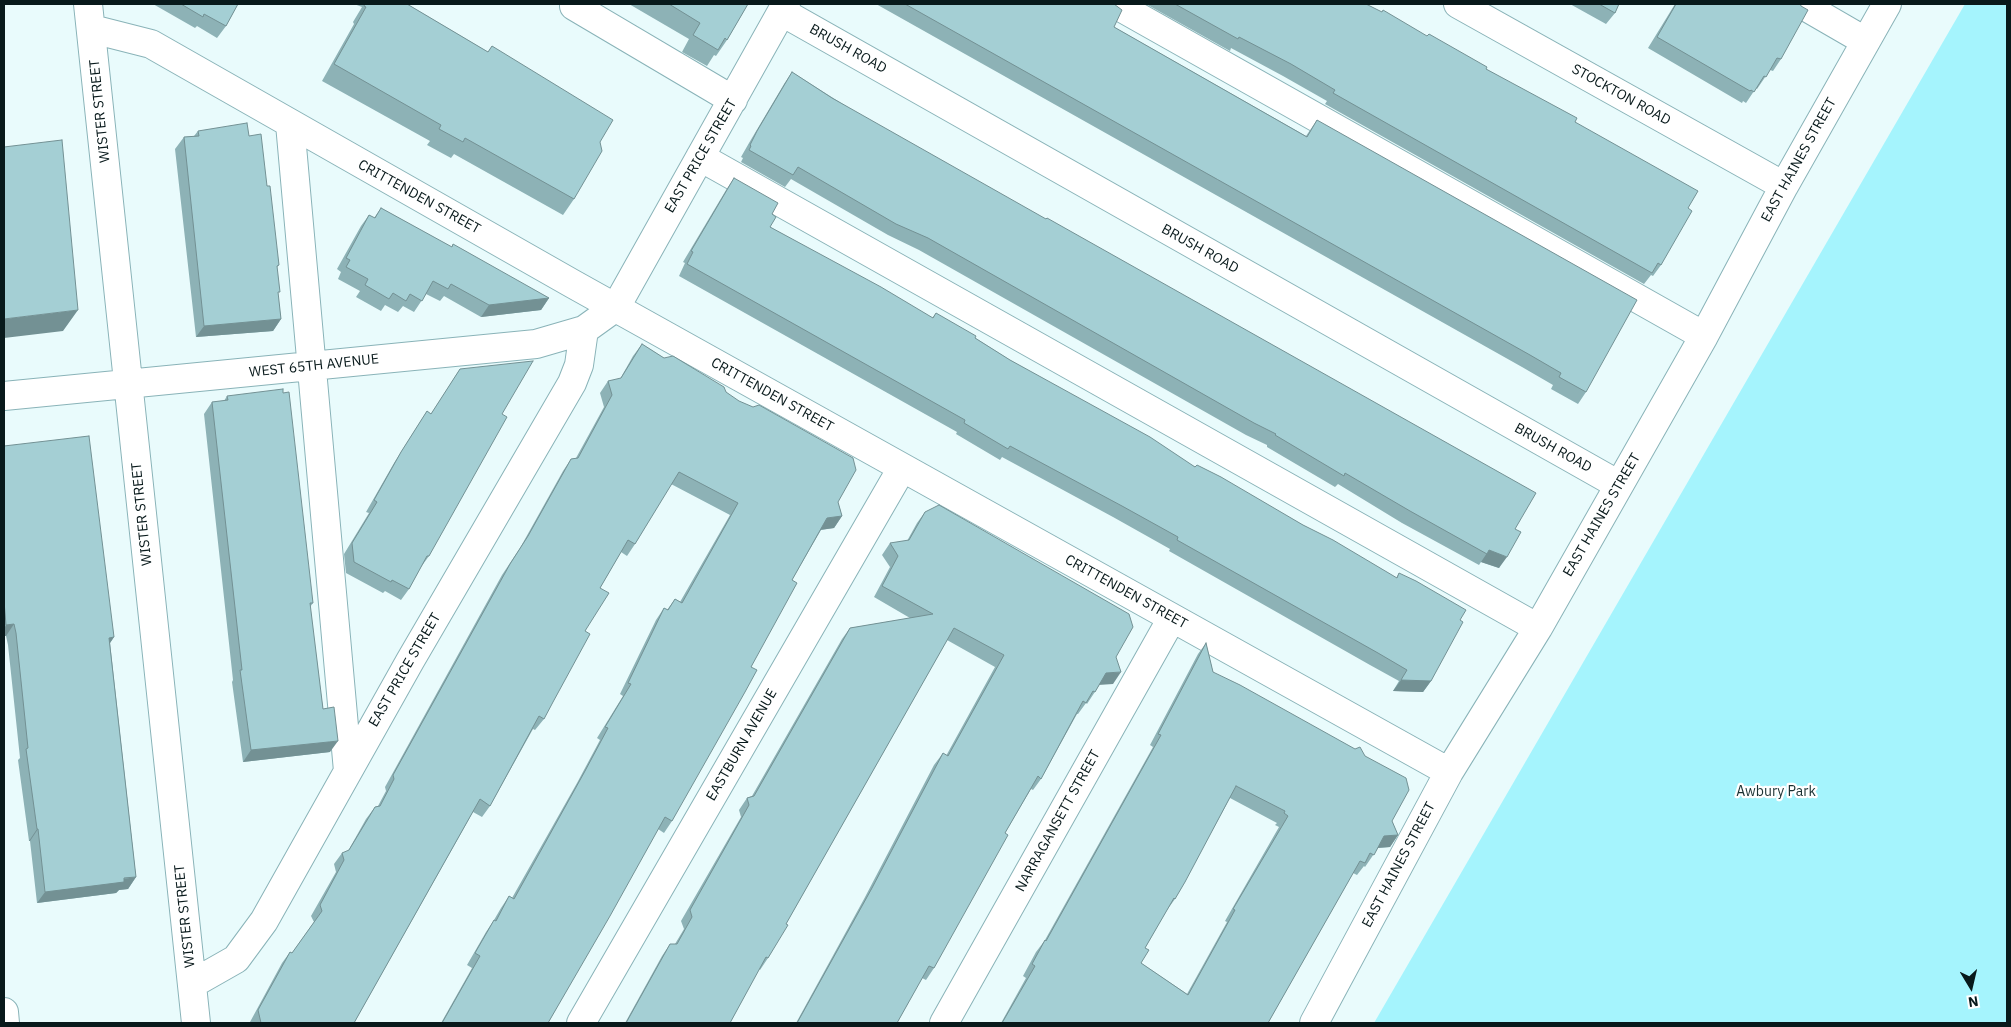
<!DOCTYPE html>
<html>
<head>
<meta charset="utf-8">
<style>
  body { margin:0 }
  #map { position:relative; width:2011px; height:1027px; overflow:hidden; background:#e9fbfc; font-family:"IBM Plex Sans",sans-serif }
  canvas { display:block }
  .frame { position:absolute; inset:0; border:5px solid #08191b; pointer-events:none }
  .north { position:absolute; left:1946px; top:962px; width:50px; height:50px; -webkit-text-stroke:4px #fff; paint-order:stroke; rotate:171deg; font-size:14px; font-weight:700; line-height:20px; text-align:center; color:#08191b }
  .north::after { content:''; display:block; margin:auto; width:18px; height:22px; background:#08191b; clip-path:polygon(50% 0,100% 100%,50% 72%,0 100%) }
</style>
</head>
<body>
<div id="map">
<canvas width="2011" height="1027"></canvas>
<div class="frame"></div>
<div class="north">N</div>
</div>
<script>
const ctx = document.querySelector('canvas').getContext('2d');
ctx.lineJoin = 'round';
function paint(path, color) {
  ctx.fillStyle = color;
  ctx.fill(path, 'evenodd');
}
function toPath(rows) {
  const path = new Path2D();
  for (const r of rows) {
    path.moveTo(r[0], r[1]);
    for (let i = 2; i < r.length; i += 2) path.lineTo(r[i], r[i + 1]);
  }
  return path;
}
function trace(path, color, width, dash) {
  ctx.strokeStyle = color;
  ctx.lineWidth = width;
  ctx.lineCap = dash ? 'butt' : 'round';
  ctx.setLineDash(dash || []);
  ctx.stroke(path);
}
function drawText(font, color, halo, rows, align = 'center') {
  ctx.font = font + ' "IBM Plex Sans",sans-serif';
  ctx.lineWidth = 4.5;
  ctx.setLineDash([]);
  ctx.textBaseline = 'middle';
  ctx.strokeStyle = halo;
  ctx.fillStyle = color;
  for (const [text, x, y, turn = 0] of rows) {
    ctx.save();
    ctx.translate(x, y);
    ctx.rotate((+turn || 0) * Math.PI / 180);
    ctx.textAlign = isNaN(turn) ? turn : align;
    if (halo) ctx.strokeText(text, 0, 0);
    ctx.fillText(text, 0, 0);
    ctx.restore();
  }
}
const green = toPath([
  [1965,4,2007,4,2007,1023,1374,1023]
]);
const minor = toPath([
  [88,4,196,1023],
  [1115,4,1704,336],
  [1458,4,1784,186],
  [1801,4,1865,41],
  [574,6,733,100],
  [782,12,1619,485],
  [92,29,151,44,573,284,1449,772],
  [290,124,348,771],
  [700,157,1538,628],
  [4,396,536,344,584,330,616,307,786,4],
  [192,984,236,959,264,921,410,661,572,383,579,365,584,330],
  [4,1012,5,1023],
  [581,1023,902,468],
  [944,1023,1172,618],
  [1314,1023,1449,772,1538,628,1704,336,1784,186,1887,4]
]);
const wall = toPath([
  [153,4,238,4,226,26,217,38,197,26,195,28],
  [354,4,407,4,488,52,492,46,600,142,574,199,563,215,454,154,451,158,427,145,430,141,322,81,354,24,353,22,362,7],
  [629,4,748,4,727,40,716,56,714,55,707,66,682,52,689,39],
  [876,4,1114,4,1114,27,1306,136,1317,120,1586,392,1578,404,1551,389,1553,385,1522,367],
  [1146,4,1366,4,1486,69,1575,122,1688,208,1661,265,1653,276,1651,275,1644,284,1325,104,1327,101,1283,76,1231,48,1230,51],
  [1570,4,1619,4,1615,13,1606,24],
  [1675,4,1800,4,1781,59,1773,71,1770,70,1757,89,1756,88,1746,103,1743,101,1742,103,1648,48],
  [792,72,1515,529,1499,568,1481,562,1479,565,1402,523,1338,484,1335,487,1267,447,1267,445,1246,435,919,250,888,235,791,179,785,187,741,162,743,158,741,157,749,143,784,84],
  [198,131,249,136,267,186,279,265,277,267,278,295,281,319,273,331,196,337,175,149,184,137,194,136],
  [734,178,772,214,770,227,932,318,936,313,1010,360,1195,467,1303,525,1396,578,1399,573,1460,620,1431,681,1423,692,1393,691,1399,681,1370,665,1169,551,1170,549,1113,517,1002,457,1000,460,956,434,957,432,679,276,685,263,683,262,726,190],
  [381,208,451,247,549,298,541,310,481,317,444,296,440,301,426,294,414,312,403,306,398,312,385,305,381,311,356,297,360,291,338,279,341,272,337,269,361,226,369,215,374,218],
  [642,344,664,358,726,392,838,502,842,516,834,528,821,530,792,580,751,667,672,821,664,833,658,829,548,1023,441,1023,472,968,467,965,486,932,494,920,501,908,509,896,512,898,577,783,600,740,597,738,623,696,620,694,656,620,664,608,667,610,675,599,680,602,730,515,671,484,635,544,627,556,621,552,600,588,585,631,544,719,535,730,533,729,490,806,482,817,473,812,354,1023,250,1023,250,1022,282,963,290,952,292,953,314,922,311,916,336,872,334,864,342,853,348,851,366,819,375,807,378,806,386,791,385,787,502,575,520,548,563,471,571,459,576,458,604,407,600,393,608,381,620,379,633,356],
  [460,369,502,414,429,556,421,567,409,589,401,600,385,591,383,593,346,573,344,554,369,513,366,512,394,463,427,411,431,414],
  [227,396,313,603,310,607,323,709,330,752,243,762,232,682,233,680,204,414,212,402,224,401],
  [4,446,114,637,110,643,136,877,128,889,119,890,116,893,37,903,30,841,29,841,18,760,20,758,8,645,6,636,4,636],
  [925,512,1116,657,1113,684,1100,684,1087,704,1086,703,1078,714,1077,714,1041,779,1033,790,1031,789,1005,833,934,968,926,980,922,978,897,1023,796,1023,864,899,934,765,943,753,946,756,995,667,947,640,786,924,768,958,760,970,759,969,730,1023,625,1023,662,956,670,944,675,944,684,929,681,921,741,817,739,810,747,798,752,796,842,639,850,628,910,618,874,597,890,567,882,555,890,543,907,541,917,523],
  [1206,643,1213,672,1392,821,1398,835,1390,847,1378,848,1365,867,1364,866,1357,875,1353,873,1268,1023,1001,1023,1026,978,1023,976,1036,952,1045,940,1153,747,1150,745,1198,654],
  [1230,798,1277,823,1275,825,1279,827,1225,921,1227,922,1187,994,1141,963,1145,948,1167,910,1175,899]
]);
const shadedWall = toPath([
  [549,298,541,310,481,317,489,305],
  [78,310,63,331,4,338,4,319],
  [281,319,273,331,196,337,204,326],
  [842,516,834,528,819,530,827,518],
  [1489,550,1507,557,1499,568,1481,562],
  [14,624,6,636,4,636,4,629,6,625],
  [114,637,106,649,109,638],
  [1121,672,1113,684,1098,685,1106,673],
  [1401,680,1431,681,1423,692,1393,691],
  [338,741,330,752,243,762,251,750],
  [37,829,38,829,30,841,29,841],
  [1398,835,1390,847,1376,848,1384,836],
  [136,877,128,889,119,890,116,893,37,903,45,892]
]);
const building = toPath([
  [181,4,238,4,226,26,204,14,203,17,181,4],
  [365,4,407,4,488,52,492,46,613,120,600,142,602,151,574,199,465,138,463,142,439,129,441,125,334,64,366,7,364,6,365,4],
  [669,4,748,4,727,40,725,38,718,50,693,35,700,23,669,4],
  [905,4,1114,4,1122,10,1114,27,1307,137,1317,120,1637,300,1586,392,1559,377,1561,373,1530,355,905,4],
  [1175,4,1366,4,1382,12,1383,10,1427,36,1429,34,1487,67,1486,69,1577,118,1575,122,1698,191,1688,208,1692,211,1661,265,1658,263,1652,273,1333,93,1335,90,1291,64,1239,37,1238,39,1175,4],
  [1599,4,1619,4,1615,13,1599,4],
  [1676,4,1800,4,1801,6,1808,10,1781,59,1777,58,1766,77,1764,76,1754,92,1751,90,1750,91,1657,37,1676,4],
  [792,72,832,98,1046,219,1047,218,1536,493,1515,529,1521,532,1507,557,1489,550,1487,554,1410,511,1345,473,1344,476,1275,435,1276,434,1254,423,928,238,896,224,798,167,793,175,749,150,751,146,750,145,757,131,792,72],
  [247,123,249,136,261,134,267,186,270,186,279,265,277,266,280,292,278,292,281,319,204,326,184,137,199,136,198,131,247,123],
  [62,140,78,310,4,319,4,147,62,140],
  [734,178,778,203,772,214,776,217,770,227,881,287,933,318,936,313,976,336,975,338,1010,360,1150,437,1195,467,1197,465,1221,477,1303,525,1333,540,1397,578,1399,573,1416,581,1466,610,1460,620,1463,622,1431,681,1401,680,1407,670,1378,653,1177,540,1178,537,1122,506,1010,446,1008,449,964,423,965,420,687,264,693,252,691,251,734,178],
  [381,208,452,247,453,244,549,298,489,305,451,284,448,289,433,281,422,301,410,294,406,301,393,293,389,299,365,285,368,279,346,267,350,260,346,258,369,215,375,218,381,208],
  [642,344,664,358,673,356,724,387,726,392,739,401,753,407,759,405,853,458,856,470,838,502,842,516,827,518,792,580,797,583,751,667,757,670,745,692,672,821,665,817,610,916,548,1023,442,1023,480,956,475,953,494,920,496,921,509,896,514,899,585,771,608,728,605,727,631,684,628,683,664,608,668,610,675,599,682,603,738,503,679,472,635,544,628,540,600,588,609,593,585,631,590,634,553,702,544,719,539,716,490,806,480,799,354,1023,261,1023,258,1010,290,952,292,953,322,911,320,905,344,860,342,853,349,850,375,807,380,806,394,779,393,775,510,564,528,536,571,459,578,458,612,395,608,381,621,378,642,344],
  [533,361,502,414,507,417,429,556,427,556,409,589,392,580,391,582,354,562,352,543,377,502,374,500,401,452,427,411,431,414,460,369,533,361],
  [283,389,283,393,289,392,313,603,310,603,323,709,334,707,338,741,251,750,240,670,242,670,212,402,228,400,227,396,283,389],
  [89,436,114,637,109,638,136,877,124,878,124,882,45,892,38,829,37,829,26,749,28,748,16,633,14,624,6,625,4,601,4,446,89,436],
  [939,505,1129,614,1133,627,1116,657,1121,672,1106,673,1095,692,1093,691,1086,703,1083,701,1041,779,1038,776,1005,833,1008,835,934,968,929,966,897,1023,797,1023,872,888,943,753,948,756,1004,655,954,628,786,924,788,925,768,958,766,957,730,1023,626,1023,670,944,677,944,692,917,690,910,749,805,747,798,754,796,850,628,933,614,882,586,898,556,890,543,909,540,925,512,939,505],
  [1206,643,1213,672,1240,685,1355,749,1360,747,1365,756,1406,778,1409,790,1392,821,1398,835,1384,836,1374,855,1370,853,1365,863,1360,861,1268,1023,1002,1023,1035,966,1032,964,1045,940,1046,941,1161,735,1158,734,1206,643],
  [1236,786,1285,811,1284,813,1288,816,1233,909,1235,910,1188,995,1141,963,1149,950,1145,948,1174,898,1175,899,1185,882,1236,786]
]);
const streetNames = [
  ["BRUSH ROAD",848,49,29],
  ["STOCKTON ROAD",1621,95,29],
  ["WISTER STREET",100,111,-96],
  ["EAST PRICE STREET",701,156,-60],
  ["EAST HAINES STREET",1799,160,-61],
  ["CRITTENDEN STREET",419,197,29],
  ["BRUSH ROAD",1200,249,29],
  ["WEST 65TH AVENUE",314,366,-6],
  ["CRITTENDEN STREET",772,395,29],
  ["BRUSH ROAD",1553,448,29],
  ["WISTER STREET",142,514,-96],
  ["EAST HAINES STREET",1602,515,-60],
  ["CRITTENDEN STREET",1126,592,29],
  ["EAST PRICE STREET",405,670,-60],
  ["EASTBURN AVENUE",742,745,-60],
  ["NARRAGANSETT STREET",1058,821,-61],
  ["EAST HAINES STREET",1399,865,-62],
  ["WISTER STREET",185,916,-96]
];
const parkNames = [
  ["Awbury Park",1776,792]
];
paint(green, '#a5f4fd');
trace(minor, '#89b3b8', 30);
trace(minor, '#fff', 28);
paint(wall, '#8db2b6');
paint(shadedWall, '#739194');
paint(building, '#a4cfd4');
trace(building, '#739194', 1);
drawText('14px', '#08191b', '#fff', streetNames);
drawText('14px', '#193032', '#fff', parkNames);
</script>
</body>
</html>
